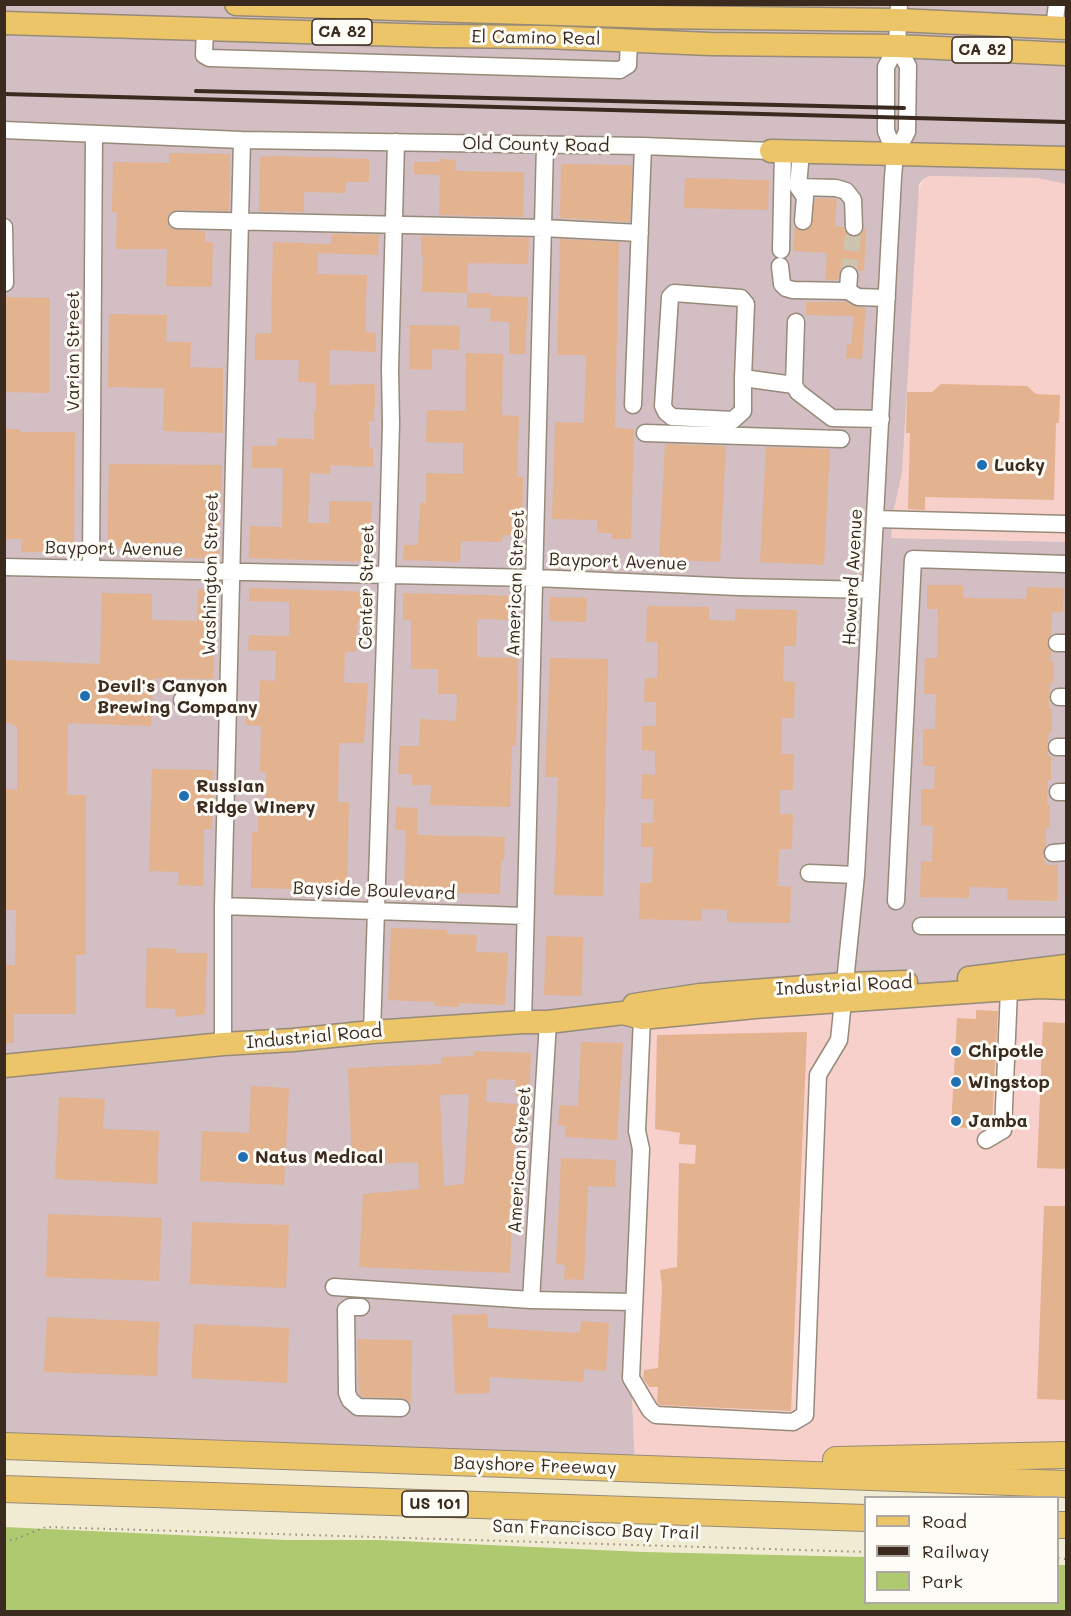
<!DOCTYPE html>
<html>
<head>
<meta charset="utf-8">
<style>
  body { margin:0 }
  #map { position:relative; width:1071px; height:1616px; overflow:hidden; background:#f0ebd2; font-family:Mali,sans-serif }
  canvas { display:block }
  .frame { position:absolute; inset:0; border:6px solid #3b2a1e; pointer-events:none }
  .legend { position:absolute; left:864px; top:1496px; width:195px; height:108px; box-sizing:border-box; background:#fdfcf7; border:2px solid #afa8a0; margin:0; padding:8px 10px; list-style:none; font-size:18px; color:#3b2a1e }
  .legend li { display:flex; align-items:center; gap:12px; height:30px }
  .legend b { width:30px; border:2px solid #afa8a0 }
</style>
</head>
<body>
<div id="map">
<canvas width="1071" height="1616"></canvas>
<div class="frame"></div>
<ul class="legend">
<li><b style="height:8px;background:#edc569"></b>Road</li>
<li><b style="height:8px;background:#3b2a1e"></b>Railway</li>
<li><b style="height:16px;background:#aec96f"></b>Park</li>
</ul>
</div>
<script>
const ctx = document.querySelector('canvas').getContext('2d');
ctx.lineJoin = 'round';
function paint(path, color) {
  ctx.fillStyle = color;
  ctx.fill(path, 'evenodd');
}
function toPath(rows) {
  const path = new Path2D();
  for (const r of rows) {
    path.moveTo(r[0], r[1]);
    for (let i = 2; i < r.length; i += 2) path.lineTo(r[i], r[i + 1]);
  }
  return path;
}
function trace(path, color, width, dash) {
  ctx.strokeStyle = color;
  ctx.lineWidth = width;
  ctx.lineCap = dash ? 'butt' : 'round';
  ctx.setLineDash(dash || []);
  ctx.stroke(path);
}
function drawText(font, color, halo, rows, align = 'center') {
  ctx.font = font + ' Mali,sans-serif';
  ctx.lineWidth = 6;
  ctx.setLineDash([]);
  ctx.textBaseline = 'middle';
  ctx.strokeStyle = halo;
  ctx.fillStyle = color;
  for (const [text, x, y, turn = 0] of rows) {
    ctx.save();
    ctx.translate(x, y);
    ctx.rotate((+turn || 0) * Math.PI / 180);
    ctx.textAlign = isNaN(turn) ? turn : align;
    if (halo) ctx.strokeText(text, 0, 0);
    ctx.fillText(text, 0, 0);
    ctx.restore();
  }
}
const built = toPath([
  [930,176,1037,178,1066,184,1066,542,891,538,917,195,923,179],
  [1066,988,1066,1455,635,1465,631,1378,642,1018]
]);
const industrial = toPath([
  [5,5,1066,5,1066,184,1037,178,930,176,923,179,919,185,902,472,894,509,891,538,1066,542,1066,988,642,1019,631,1378,635,1465,5,1446]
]);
const green = toPath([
  [4,1527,286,1540,379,1540,643,1552,865,1557,866,1602,1058,1602,1058,1565,1066,1565,1066,1611,5,1611]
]);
const building = toPath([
  [169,153,230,154,229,211,177,210,168,214,167,219,168,226,172,229,205,231,205,242,213,242,212,287,166,286,167,249,116,249,117,212,112,212,113,162,169,163],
  [275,156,369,159,369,182,346,182,346,193,304,192,304,212,259,211,260,157],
  [440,159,456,160,455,171,524,172,523,217,439,215,440,175,414,174,414,162,440,162],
  [561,164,632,165,630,222,560,218],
  [685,178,769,180,768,210,684,208],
  [815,198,837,199,835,226,843,227,849,236,859,236,864,228,866,228,864,271,859,271,850,265,845,265,840,270,838,280,825,280,827,253,793,251,795,227,803,231,811,227],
  [331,234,379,235,378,255,318,253,317,274,367,275,365,332,376,333,376,352,330,350,329,385,375,384,375,408,374,408,374,421,369,421,369,448,373,448,373,467,331,465,330,474,310,473,308,523,329,523,329,501,372,502,370,562,249,558,250,526,282,527,283,468,252,468,252,446,277,446,277,438,314,439,314,411,316,411,316,383,298,382,299,360,255,360,255,334,271,333,273,242,331,244],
  [421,236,529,238,528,264,468,263,467,293,422,292,423,256,421,256],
  [560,239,619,242,615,428,634,429,631,539,612,539,612,533,597,533,597,520,552,519,555,422,584,423,586,355,557,355],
  [467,293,491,293,491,296,528,297,525,354,509,354,509,322,490,321,491,308,467,308],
  [4,297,50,298,49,393,4,392],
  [806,302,846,302,857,307,866,308,862,359,846,358,847,344,851,344,854,316,806,315],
  [109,314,167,315,166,342,191,342,190,367,223,368,223,433,163,431,164,388,108,387],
  [410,325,460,326,459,350,432,349,432,370,409,369],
  [466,353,503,354,502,415,519,416,517,477,523,477,522,536,503,535,502,542,461,541,460,562,403,560,404,545,418,545,420,503,426,503,426,473,463,474,463,443,426,442,427,410,465,411],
  [941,384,1027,386,1036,394,1060,395,1059,423,1056,423,1054,500,925,497,925,510,908,509,910,433,906,433,907,392,932,392],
  [4,429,20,429,20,432,75,432,74,552,21,552,21,539,4,539],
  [665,444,726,446,720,562,659,559],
  [766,447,830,449,824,565,760,562],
  [109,464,222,465,219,559,180,558,180,543,158,542,158,549,107,548],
  [927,585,963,585,963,598,1026,599,1027,587,1064,588,1063,612,1052,612,1051,634,1047,642,1051,651,1050,661,1054,661,1053,683,1050,683,1049,696,1049,709,1052,709,1052,732,1049,732,1047,746,1048,756,1051,756,1051,780,1048,780,1047,805,1050,805,1050,828,1046,828,1046,845,1043,853,1046,865,1058,865,1057,901,1007,900,1008,888,969,887,969,898,920,897,921,861,932,862,933,826,921,825,921,789,934,789,935,766,923,766,923,729,935,729,936,694,924,694,925,658,937,658,938,609,927,609],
  [249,588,370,592,369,622,357,622,356,652,345,652,344,683,368,683,364,743,339,743,338,802,349,802,347,890,251,888,252,832,258,832,258,801,266,801,266,771,260,772,261,726,246,725,246,711,259,710,260,680,275,681,276,651,248,650,249,635,289,636,289,602,249,601],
  [198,589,216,590,213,679,153,678,151,726,68,723,67,795,86,795,85,955,76,955,76,1014,14,1014,14,1043,4,1043,4,965,15,965,16,910,4,910,4,789,17,790,17,727,9,723,4,723,4,660,100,664,102,593,152,594,152,620,197,621],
  [403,593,521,596,520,620,477,619,477,657,518,658,516,746,512,746,510,807,430,805,431,785,412,785,412,774,398,774,399,746,419,746,420,719,456,721,457,694,438,694,438,669,411,669,411,620,403,620],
  [550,597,587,598,586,622,549,621],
  [647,606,709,607,709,620,735,621,735,609,797,610,796,646,784,646,783,681,795,682,794,718,782,718,781,754,794,754,793,790,780,790,780,814,793,814,792,849,779,849,778,886,791,887,790,923,727,922,727,910,702,909,701,921,639,919,640,883,652,883,653,847,641,847,641,823,653,823,654,799,641,799,642,774,655,775,655,751,642,750,642,726,656,726,656,702,644,702,645,678,657,678,658,642,646,642],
  [550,658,608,659,603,896,554,895,558,777,545,777],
  [152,769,213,770,212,829,204,829,203,886,178,885,179,872,149,871],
  [396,807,418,808,417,835,505,837,504,860,501,860,500,894,404,892,406,830,395,830],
  [391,928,447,930,447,934,477,935,476,952,508,953,505,1005,459,1003,459,1007,434,1006,435,1002,388,1000],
  [546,936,583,937,582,996,544,995],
  [147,948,177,949,176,953,207,953,205,1014,175,1017,175,1009,145,1008],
  [976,1010,998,1011,992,1124,985,1129,951,1127,957,1018,976,1019],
  [1043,1022,1066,1023,1066,1169,1037,1168],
  [807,1032,791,1411,660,1405,657,1402,658,1387,649,1387,643,1378,644,1370,658,1368,662,1287,660,1270,677,1267,679,1163,695,1164,696,1145,679,1144,680,1133,655,1129,657,1035],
  [581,1042,623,1043,617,1140,565,1137,566,1126,558,1125,560,1105,578,1106],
  [474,1051,531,1053,529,1097,515,1096,516,1080,487,1079,486,1102,517,1104,510,1273,359,1267,363,1194,419,1189,418,1162,352,1165,348,1068,441,1064,441,1057,474,1056],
  [469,1094,464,1184,444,1186,440,1095],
  [251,1086,289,1088,284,1185,200,1181,202,1131,249,1133],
  [59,1097,105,1099,103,1129,159,1131,157,1184,55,1179],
  [561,1158,616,1160,615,1187,588,1186,584,1280,564,1279,565,1265,556,1264],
  [1044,1206,1066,1206,1066,1400,1037,1399],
  [48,1214,162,1218,159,1281,46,1277],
  [192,1222,289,1225,286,1288,190,1284],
  [487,1314,488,1328,580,1333,581,1321,609,1323,606,1371,584,1369,583,1382,489,1377,490,1393,455,1394,452,1315],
  [47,1317,159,1322,157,1376,44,1372],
  [194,1324,289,1328,287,1383,191,1378],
  [357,1339,412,1340,411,1403,402,1398,362,1397,359,1394]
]);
const minorTunnel = toPath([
  [849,275,854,227]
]);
const path = toPath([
  [4,1540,13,1540,46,1527,866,1552],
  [1058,1558,1066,1559]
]);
const minor = toPath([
  [205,28,204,55,209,58,620,70,628,65,629,40],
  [1054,28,1057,4],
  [4,130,242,140,643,146,771,151],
  [801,151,798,187,805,197,803,221],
  [895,154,886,131,886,67,897,46,899,4],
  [798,187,836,188,846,191,853,200,854,227],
  [177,220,543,228,640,233],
  [4,227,5,283],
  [781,250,783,150],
  [780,266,782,284,786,288,793,290,848,291,849,275],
  [848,291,858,297,887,298],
  [796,322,794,385,798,392,832,418,881,419],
  [743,378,743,411,733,420,672,417,666,412,663,406,670,297,674,293,741,298,746,304,743,378,794,385],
  [633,405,643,146],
  [645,433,841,439],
  [875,519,1066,524],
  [4,567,536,578,739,587,870,590],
  [91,568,94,134],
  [1057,643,1066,643],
  [1059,697,1066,697],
  [182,700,228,700],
  [1057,747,1066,747],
  [1058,792,1066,792],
  [1053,853,1066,852],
  [809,873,856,875],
  [896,901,913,559,1066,564],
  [223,906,525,916],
  [921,926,1066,926],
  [642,1018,637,1131,641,1149,631,1378,650,1410,656,1415,793,1422,805,1415,818,1075,839,1040,856,875,893,177,895,154,907,132,908,66,897,46],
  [523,1022,545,145],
  [372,1032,387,576,391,424,390,369,396,142],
  [223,1044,223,906,242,140],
  [986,1140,1003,1130,1009,990],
  [334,1287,531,1300,634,1302],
  [531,1300,548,1022],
  [361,1307,350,1307,346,1310,347,1393,350,1400,358,1407,401,1408]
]);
const major = toPath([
  [236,4,656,17,898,20,1066,28],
  [4,23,436,36,545,37,710,44,897,46,1066,54],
  [771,151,1066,158],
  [969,978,1066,966],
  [634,1005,700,995,845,984,906,982],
  [4,1066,223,1044,293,1040,372,1032,523,1022,548,1022,623,1013,642,1018,755,1007,953,993,1039,987,1066,988]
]);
const highway = toPath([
  [4,1446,1066,1484],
  [836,1460,1066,1455],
  [4,1489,866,1518],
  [1058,1525,1066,1525]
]);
const rail = toPath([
  [196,91,904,108],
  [4,94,1066,122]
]);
const markers = [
  [982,465,6,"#1f6fb2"],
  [85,696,6,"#1f6fb2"],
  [184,796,6,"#1f6fb2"],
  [956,1051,6,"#1f6fb2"],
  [956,1082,6,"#1f6fb2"],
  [956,1121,6,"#1f6fb2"],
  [243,1157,6,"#1f6fb2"]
];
const shields = [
  [342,32,60],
  [982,50,60],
  [435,1504,66]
];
const shieldNames = [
  ["CA 82",342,32],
  ["CA 82",982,50],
  ["US 101",435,1504]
];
const streetNames = [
  ["El Camino Real",536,38,1],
  ["Old County Road",536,145,1],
  ["Varian Street",73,351,-90],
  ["Bayport Avenue",114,549,1],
  ["Bayport Avenue",618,562,2],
  ["Washington Street",211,574,-89],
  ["Howard Avenue",853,577,-87],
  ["American Street",516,583,-88],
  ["Center Street",367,587,-89],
  ["Bayside Boulevard",374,891,2],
  ["Industrial Road",844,986,-3],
  ["Industrial Road",314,1037,-5],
  ["American Street",520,1160,-86],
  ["Bayshore Freeway",535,1466,2],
  ["San Francisco Bay Trail",596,1530,2]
];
const poiNames = [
  ["Lucky",994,465],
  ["Devil's Canyon",97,686],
  ["Brewing Company",97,707],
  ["Russian",196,786],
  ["Ridge Winery",196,807],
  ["Chipotle",968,1051],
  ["Wingstop",968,1082],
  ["Jamba",968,1121],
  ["Natus Medical",255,1157]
];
paint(built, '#f7d0cc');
paint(industrial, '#d2bec3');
paint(green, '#aec96f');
paint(building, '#e3b28e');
trace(minorTunnel, '#ccc4ae', 16, [16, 8]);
trace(minor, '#968a78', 19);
trace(major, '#968a78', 25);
trace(highway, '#968a78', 28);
trace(path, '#968a78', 2, [1.5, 4.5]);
trace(minor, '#fff', 16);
trace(major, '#edc569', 22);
trace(highway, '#edc569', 26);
trace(rail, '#3b2a1e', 4);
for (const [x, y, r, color] of markers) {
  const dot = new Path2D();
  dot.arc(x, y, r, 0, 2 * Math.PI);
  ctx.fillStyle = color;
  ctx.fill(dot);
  trace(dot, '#fdfcf7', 2);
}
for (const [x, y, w] of shields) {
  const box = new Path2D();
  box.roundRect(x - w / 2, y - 13, w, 26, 4.5);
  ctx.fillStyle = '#fdfcf7';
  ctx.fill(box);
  trace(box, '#3b2a1e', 1.5);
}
drawText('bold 16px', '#3b2a1e', null, shieldNames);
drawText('18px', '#3b2a1e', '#fdfcf7', streetNames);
drawText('bold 18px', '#3b2a1e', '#fdfcf7', poiNames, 'left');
</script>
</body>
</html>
